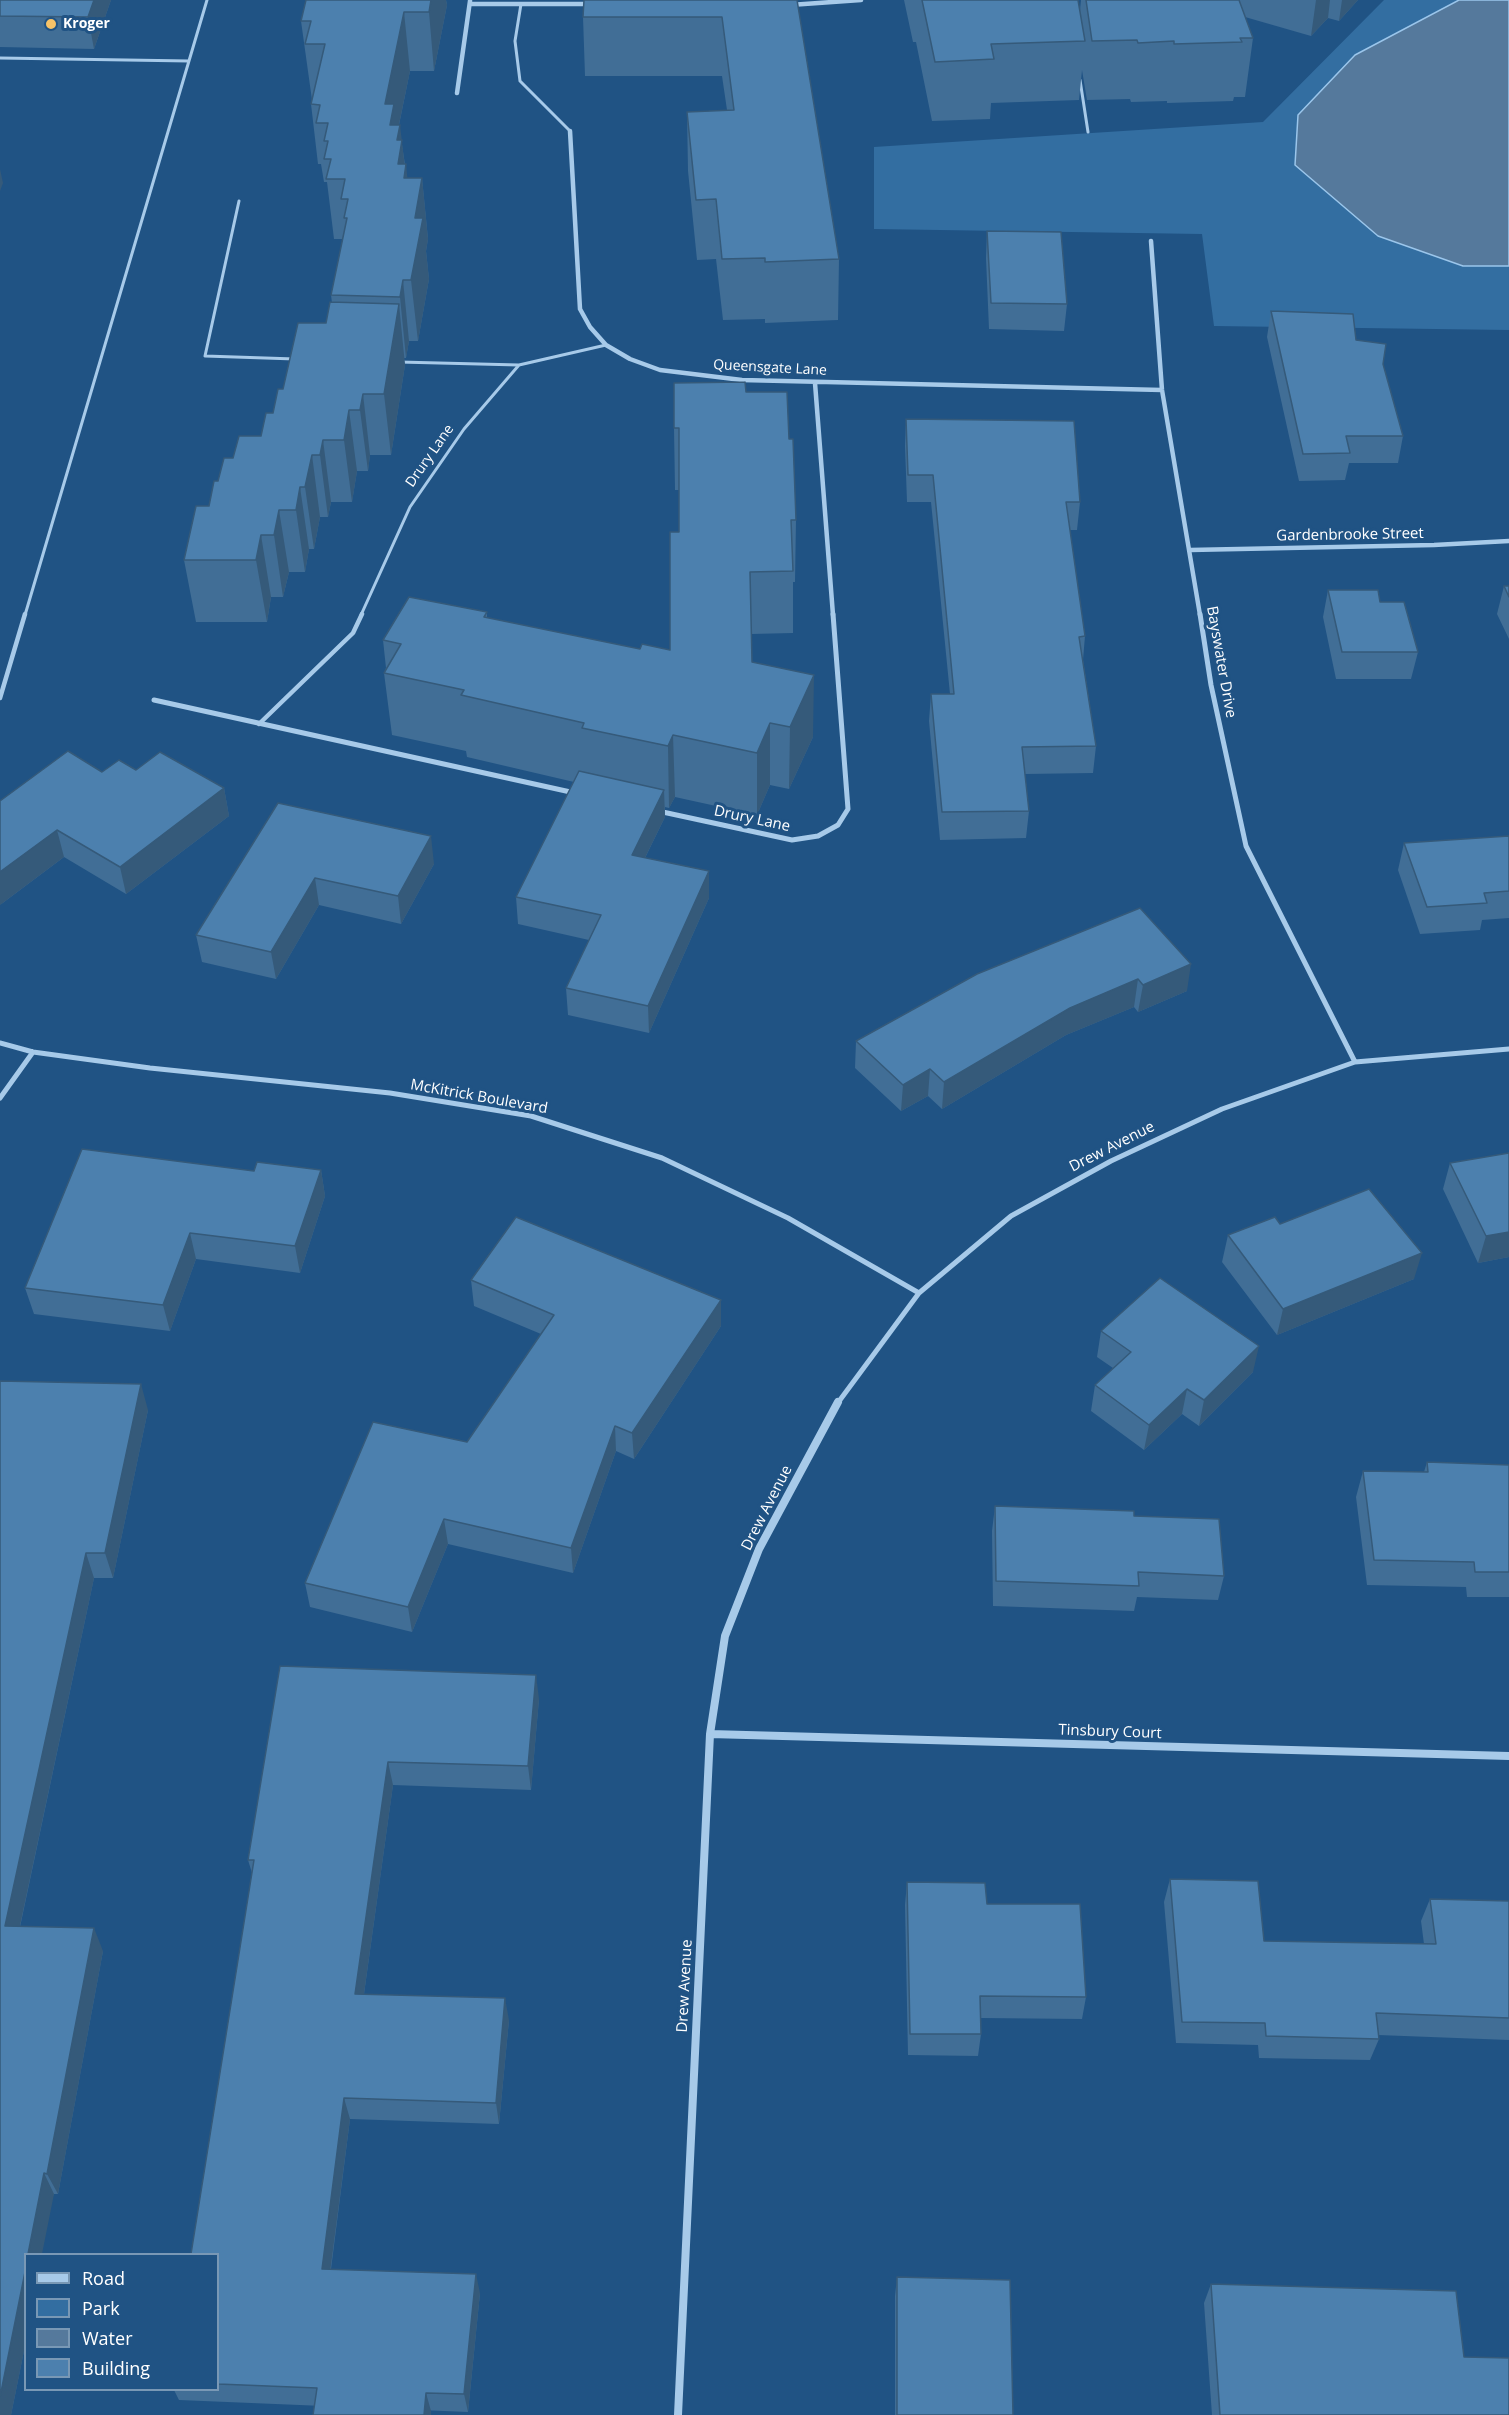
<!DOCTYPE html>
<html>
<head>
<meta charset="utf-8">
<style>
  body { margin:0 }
  #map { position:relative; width:1509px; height:2415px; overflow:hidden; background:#205384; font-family:"Open Sans",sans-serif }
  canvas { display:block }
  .legend { position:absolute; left:24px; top:2253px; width:195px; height:138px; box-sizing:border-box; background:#205384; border:2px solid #7998b5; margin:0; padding:8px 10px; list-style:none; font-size:18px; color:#fff }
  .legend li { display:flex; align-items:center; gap:12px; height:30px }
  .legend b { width:30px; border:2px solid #7998b5 }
</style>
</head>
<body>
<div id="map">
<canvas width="1509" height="2415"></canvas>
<ul class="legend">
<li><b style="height:8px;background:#a7cae9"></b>Road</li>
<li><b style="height:16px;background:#336ea1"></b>Park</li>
<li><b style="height:16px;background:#55799c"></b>Water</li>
<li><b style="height:16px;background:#4c80ae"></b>Building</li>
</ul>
</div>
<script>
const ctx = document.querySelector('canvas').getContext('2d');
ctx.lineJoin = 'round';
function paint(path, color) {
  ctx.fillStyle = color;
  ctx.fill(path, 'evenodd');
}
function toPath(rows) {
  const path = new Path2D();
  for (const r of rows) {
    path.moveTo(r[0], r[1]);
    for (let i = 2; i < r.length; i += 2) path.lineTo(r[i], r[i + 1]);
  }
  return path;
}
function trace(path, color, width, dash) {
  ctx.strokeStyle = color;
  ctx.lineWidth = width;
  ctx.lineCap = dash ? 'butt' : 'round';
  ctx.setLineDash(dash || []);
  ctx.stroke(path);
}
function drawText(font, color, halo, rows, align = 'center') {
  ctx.font = font + ' "Open Sans",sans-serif';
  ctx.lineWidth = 6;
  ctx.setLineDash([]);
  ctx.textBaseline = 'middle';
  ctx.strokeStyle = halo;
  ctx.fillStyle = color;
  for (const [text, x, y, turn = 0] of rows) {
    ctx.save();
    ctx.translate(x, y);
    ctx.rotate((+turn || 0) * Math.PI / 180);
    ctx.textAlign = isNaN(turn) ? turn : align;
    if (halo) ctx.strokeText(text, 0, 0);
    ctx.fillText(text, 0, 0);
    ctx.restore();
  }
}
const green = toPath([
  [1384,0,1459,0,1355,55,1463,266,1509,266,1509,330,1214,326,1202,234,874,229,874,147,1263,122]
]);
const water = toPath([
  [1459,0,1509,0,1509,266,1463,266,1378,236,1295,165,1298,115,1355,55,1459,0]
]);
const laneFar1 = toPath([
  [521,4,515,41,520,81,570,131],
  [0,58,189,61],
  [1080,80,1088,132],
  [239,201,205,356,295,359],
  [399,362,519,365],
  [25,615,207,0],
  [361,615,410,507,464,429,519,365,606,345]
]);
const lane = toPath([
  [0,698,25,614],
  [259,724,353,633,362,614]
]);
const streetFar2 = toPath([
  [470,4,591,4],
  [790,5,861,0],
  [457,93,470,1],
  [570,131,580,309,590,327,606,345,630,359,660,370,742,380,1162,390],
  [1151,241,1162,390,1200,615],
  [815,383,833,615],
  [1190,550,1434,545,1509,541]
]);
const streetFar1 = toPath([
  [1200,614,1211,685,1246,846,1355,1062],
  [154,700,575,793],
  [658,811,792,840,818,836,838,825,848,809,833,614],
  [0,1043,33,1052,150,1068,390,1093,531,1116,662,1158,788,1218,919,1293],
  [0,1098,33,1052],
  [837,1404,919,1293,1011,1216,1111,1161,1222,1109,1355,1062,1509,1049]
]);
const street = toPath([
  [710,1734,1509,1756],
  [678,2415,710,1734,725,1636,759,1549,838,1402]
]);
const wall = toPath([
  [0,0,111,0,94,49,0,47],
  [306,0,446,0,447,5,434,71,410,71,399,125,407,178,422,178,428,239,426,251,429,279,418,341,409,341,406,358,404,358,405,365,391,455,370,455,368,471,357,471,352,502,331,502,328,517,320,517,314,549,309,549,305,572,289,572,283,597,271,597,267,622,196,622,184,560,209,506,218,481,233,458,261,436,273,413,283,389,326,323,332,303,331,295,343,239,334,239,327,182,324,182,321,164,318,164,311,104,312,100,301,21],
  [797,0,839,259,838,320,765,323,765,319,723,320,716,259,697,260,688,171,687,112,727,110,722,76,585,76,583,17],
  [904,0,1078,0,1080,10,1081,0,1358,0,1339,21,1328,18,1311,36,1245,17,1253,38,1245,97,1234,97,1233,101,1167,103,1167,101,1131,102,1130,99,1087,100,1082,70,1079,100,991,103,990,119,932,121,916,42,913,42],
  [987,231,1067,304,1064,331,989,329,986,258],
  [1271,311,1356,340,1383,364,1403,436,1398,463,1349,463,1345,480,1299,481,1267,337],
  [746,392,789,439,796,520,795,582,793,582,793,633,751,634,752,662,813,737,789,789,770,785,757,815,675,797,669,808,665,807,665,817,645,858,709,898,649,1033,568,1015,566,988,589,940,518,924,516,897,574,782,467,757,466,751,392,735,384,673,386,668,383,640,487,612,487,618,640,649,670,650,679,532,679,490,675,490,674,428],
  [906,419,1080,502,1077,530,1070,530,1085,636,1083,660,1096,746,1093,773,1025,774,1029,811,1026,838,940,840,929,721,931,694,950,694,931,502,907,502,905,446],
  [1504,586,1509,586,1509,639,1497,614],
  [1328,590,1380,602,1418,652,1411,679,1336,679,1323,617],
  [136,770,224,788,229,816,126,894,64,857,0,905,102,772],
  [278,803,434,864,401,924,319,905,276,979,202,962,196,935],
  [1509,836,1509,918,1482,920,1480,930,1420,934,1398,870,1404,843],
  [1140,908,1187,991,1138,1012,1134,1007,1066,1035,942,1109,928,1096,901,1111,855,1068,856,1041],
  [1509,1153,1509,1257,1478,1263,1443,1189,1450,1163],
  [321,1170,325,1196,300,1273,196,1259,170,1331,34,1314,25,1288,254,1171],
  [1280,1224,1414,1279,1277,1335,1222,1262,1228,1235],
  [471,1280,721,1300,721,1326,634,1459,616,1451,573,1573,448,1544,412,1632,310,1607,305,1583,467,1442,541,1334,474,1306],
  [1101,1331,1253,1372,1199,1426,1182,1414,1144,1450,1091,1411,1095,1385,1113,1368,1097,1357],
  [0,1381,148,1410,113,1578,94,1578,20,1927,103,1951,58,2194,54,2194,26,2254,26,2341,11,2415],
  [1427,1462,1509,1465,1509,1597,1467,1597,1466,1587,1367,1585,1356,1497,1363,1471,1424,1472],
  [995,1506,1134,1516,1224,1576,1218,1600,1137,1597,1134,1611,993,1606,992,1531],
  [280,1666,539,1699,531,1790,393,1785,364,1994,509,2020,499,2124,350,2119,331,2269,480,2293,468,2412,179,2400,174,2390,218,2390,218,2254,252,1873,248,1860],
  [1170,1879,1264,1941,1424,1944,1421,1921,1430,1899,1509,1901,1509,2040,1378,2035,1379,2039,1370,2060,1259,2058,1258,2045,1176,2043,1164,1902],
  [907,1882,987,1904,1086,1997,1082,2019,981,2018,981,2034,978,2056,908,2055,905,1905],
  [897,2277,1013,2415,895,2415,895,2296],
  [1211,2284,1464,2357,1509,2415,1212,2415,1204,2303]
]);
const shadedWall = toPath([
  [94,0,111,0,94,49,88,17],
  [431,0,446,0,447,5,434,71,429,12],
  [1316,0,1330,0,1328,18,1311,36],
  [1342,0,1358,0,1339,21],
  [404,12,410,71,397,134,400,125,405,168,406,164,412,224,385,104],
  [0,169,3,183,0,191],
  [422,178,428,239,426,251,429,279,418,341,411,280,415,218],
  [403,280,409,341,406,358,400,297],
  [399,304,405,365,391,455,384,394],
  [363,394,370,455,368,471,360,410],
  [349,410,357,471,352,502,344,440],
  [323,440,331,502,328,517,320,455],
  [312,455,320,517,314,549,305,487],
  [300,487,309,549,305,572,296,510],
  [279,510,289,572,283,597,274,535],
  [261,535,271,597,267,622,256,560],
  [814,675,813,737,789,789,790,727],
  [770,723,770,785,757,815,757,753],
  [673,735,675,797,669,808,668,746],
  [224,788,229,816,126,894,120,867],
  [664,790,665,817,633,882,632,855],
  [57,830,64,857,0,905,0,872],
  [431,836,434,864,401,924,398,896],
  [709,871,709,898,649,1033,648,1006],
  [315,878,319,905,276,979,271,952],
  [1191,964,1187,991,1138,1012,1143,985],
  [1138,979,1134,1007,1066,1035,942,1109,944,1082,1070,1008],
  [930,1069,928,1096,901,1111,903,1085],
  [321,1170,325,1196,300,1273,295,1246],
  [1509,1232,1509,1257,1478,1263,1486,1236],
  [190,1233,196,1259,170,1331,163,1305],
  [1422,1253,1414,1279,1277,1335,1283,1309],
  [721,1300,721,1326,634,1459,632,1433],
  [1259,1346,1253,1372,1199,1426,1204,1400],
  [141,1384,148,1410,113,1578,105,1553],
  [1187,1389,1182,1414,1144,1450,1149,1425],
  [615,1426,616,1451,573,1573,571,1548],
  [444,1519,448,1544,412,1632,408,1607],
  [86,1553,94,1578,15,1949,5,1926],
  [536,1675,539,1699,531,1790,528,1766],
  [388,1762,393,1785,361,2015,355,1994],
  [94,1928,103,1951,58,2194,47,2174],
  [505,1998,509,2020,499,2124,496,2103],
  [344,2098,350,2119,328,2288,322,2269],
  [44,2173,54,2194,42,2254,28,2254],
  [26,2267,26,2341,11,2415,0,2415,0,2397],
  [476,2274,480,2293,468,2412,464,2394],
  [426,2393,431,2411,431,2415,424,2415]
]);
const building = toPath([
  [0,0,94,0,88,17,0,16,0,0],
  [306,0,431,0,429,12,404,12,385,104,394,104,390,125,400,125,397,140,402,140,398,164,406,164,404,178,422,178,415,218,423,218,411,280,403,280,400,297,331,295,347,218,344,218,348,199,341,199,345,179,326,179,331,159,324,159,328,141,324,141,328,123,316,123,320,105,311,104,325,44,305,44,311,21,301,21,306,0],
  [584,0,797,0,839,259,765,262,765,258,722,259,716,199,696,200,687,112,734,110,722,17,583,17,584,0],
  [922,0,1078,0,1085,41,991,44,994,59,935,62,922,0],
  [1086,0,1239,0,1253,38,1240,38,1242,42,1174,44,1174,41,1138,43,1137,40,1092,41,1086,0],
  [987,231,1061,232,1067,304,991,303,987,231],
  [330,302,399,304,384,394,363,394,360,410,349,410,344,440,323,440,320,455,312,455,305,487,300,487,296,510,279,510,274,535,261,535,256,560,184,560,196,506,209,506,214,481,218,481,224,458,233,458,239,436,261,436,266,413,273,413,278,389,283,389,298,323,326,323,330,302],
  [1271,311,1353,314,1356,340,1386,344,1383,364,1403,436,1346,436,1350,453,1303,454,1271,311],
  [745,382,746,392,787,392,789,439,793,439,796,520,791,520,793,571,750,572,752,662,814,675,790,727,770,723,757,753,673,735,668,746,582,728,584,723,461,695,464,690,384,673,401,644,383,640,409,597,487,612,484,617,640,649,642,644,670,650,670,532,679,532,679,428,674,428,674,383,745,382],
  [906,419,1074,421,1080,502,1066,502,1085,636,1079,637,1096,746,1022,747,1029,811,942,812,931,694,954,694,933,475,908,475,906,419],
  [1504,586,1509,586,1509,597,1504,586],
  [1328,590,1378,590,1380,602,1404,602,1418,652,1342,652,1328,590],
  [68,751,102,772,119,760,136,770,160,752,224,788,120,867,57,830,0,872,0,801,68,751],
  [579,771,664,790,632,855,709,871,648,1006,566,988,601,915,516,897,579,771],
  [278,803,431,836,398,896,315,878,271,952,196,935,278,803],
  [1509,836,1509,891,1484,893,1487,903,1427,907,1404,843,1509,836],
  [1140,908,1191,964,1143,985,1138,979,1070,1008,944,1082,930,1069,903,1085,856,1041,977,974,1140,908],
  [82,1149,254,1171,257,1162,321,1170,295,1246,190,1233,163,1305,25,1288,82,1149],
  [1509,1153,1509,1232,1486,1236,1450,1163,1509,1153],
  [1369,1189,1422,1253,1283,1309,1228,1235,1275,1217,1280,1224,1369,1189],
  [516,1217,721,1300,632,1433,615,1426,571,1548,444,1519,408,1607,305,1583,373,1422,467,1442,554,1315,471,1280,516,1217],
  [1160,1278,1259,1346,1204,1400,1187,1389,1149,1425,1095,1385,1131,1352,1101,1331,1160,1278],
  [0,1381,141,1384,105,1553,86,1553,5,1926,94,1928,47,2174,44,2173,28,2254,26,2254,26,2267,0,2397,0,1381],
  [1427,1462,1509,1465,1509,1572,1475,1572,1474,1562,1374,1560,1363,1471,1428,1472,1427,1462],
  [995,1506,1134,1511,1134,1516,1219,1519,1224,1576,1138,1572,1139,1586,996,1581,995,1506],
  [280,1666,536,1675,528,1766,388,1762,355,1994,505,1998,496,2103,344,2098,322,2269,476,2274,464,2394,426,2393,424,2415,313,2415,317,2388,218,2384,218,2254,191,2254,254,1860,248,1860,280,1666],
  [1170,1879,1258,1881,1264,1941,1436,1944,1430,1899,1509,1901,1509,2018,1376,2013,1379,2039,1266,2036,1265,2023,1182,2022,1170,1879],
  [907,1882,985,1883,987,1904,1080,1904,1086,1997,980,1996,981,2034,910,2034,907,1882],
  [897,2277,1010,2280,1013,2415,897,2415,897,2277],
  [1211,2284,1456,2291,1464,2357,1509,2358,1509,2415,1220,2415,1211,2284]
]);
const markers = [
  [51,24,6,"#f7c368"]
];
const farPoinames = [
  ["Kroger",63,24]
];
const farStreetnames = [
  ["Queensgate Lane",770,368,3],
  ["Drury Lane",430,456,-55]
];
const streetNames = [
  ["Gardenbrooke Street",1350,535,-1],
  ["Bayswater Drive",1221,662,80],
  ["Drury Lane",752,819,12],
  ["McKitrick Boulevard",479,1097,10],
  ["Drew Avenue",1112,1147,-27],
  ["Drew Avenue",767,1508,-63],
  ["Tinsbury Court",1110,1732,2],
  ["Drew Avenue",685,1986,-87]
];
paint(green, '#336ea1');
paint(water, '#55799c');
trace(water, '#9bc6eb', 1.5);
trace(laneFar1, '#a7cae9', 3);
trace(lane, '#a7cae9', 4.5);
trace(streetFar2, '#a7cae9', 4.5);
trace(streetFar1, '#a7cae9', 5);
trace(street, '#a7cae9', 8);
paint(wall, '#416e96');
paint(shadedWall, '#355a7a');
paint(building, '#4c80ae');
trace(building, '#355a7a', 1.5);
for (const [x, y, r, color] of markers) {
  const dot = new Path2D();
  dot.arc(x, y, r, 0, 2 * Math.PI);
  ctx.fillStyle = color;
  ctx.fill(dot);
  trace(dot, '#205384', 2);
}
drawText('bold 14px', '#fff', '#205384', farPoinames, 'left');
drawText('14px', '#fff', '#205384', farStreetnames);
drawText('15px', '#fff', '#205384', streetNames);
</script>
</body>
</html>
